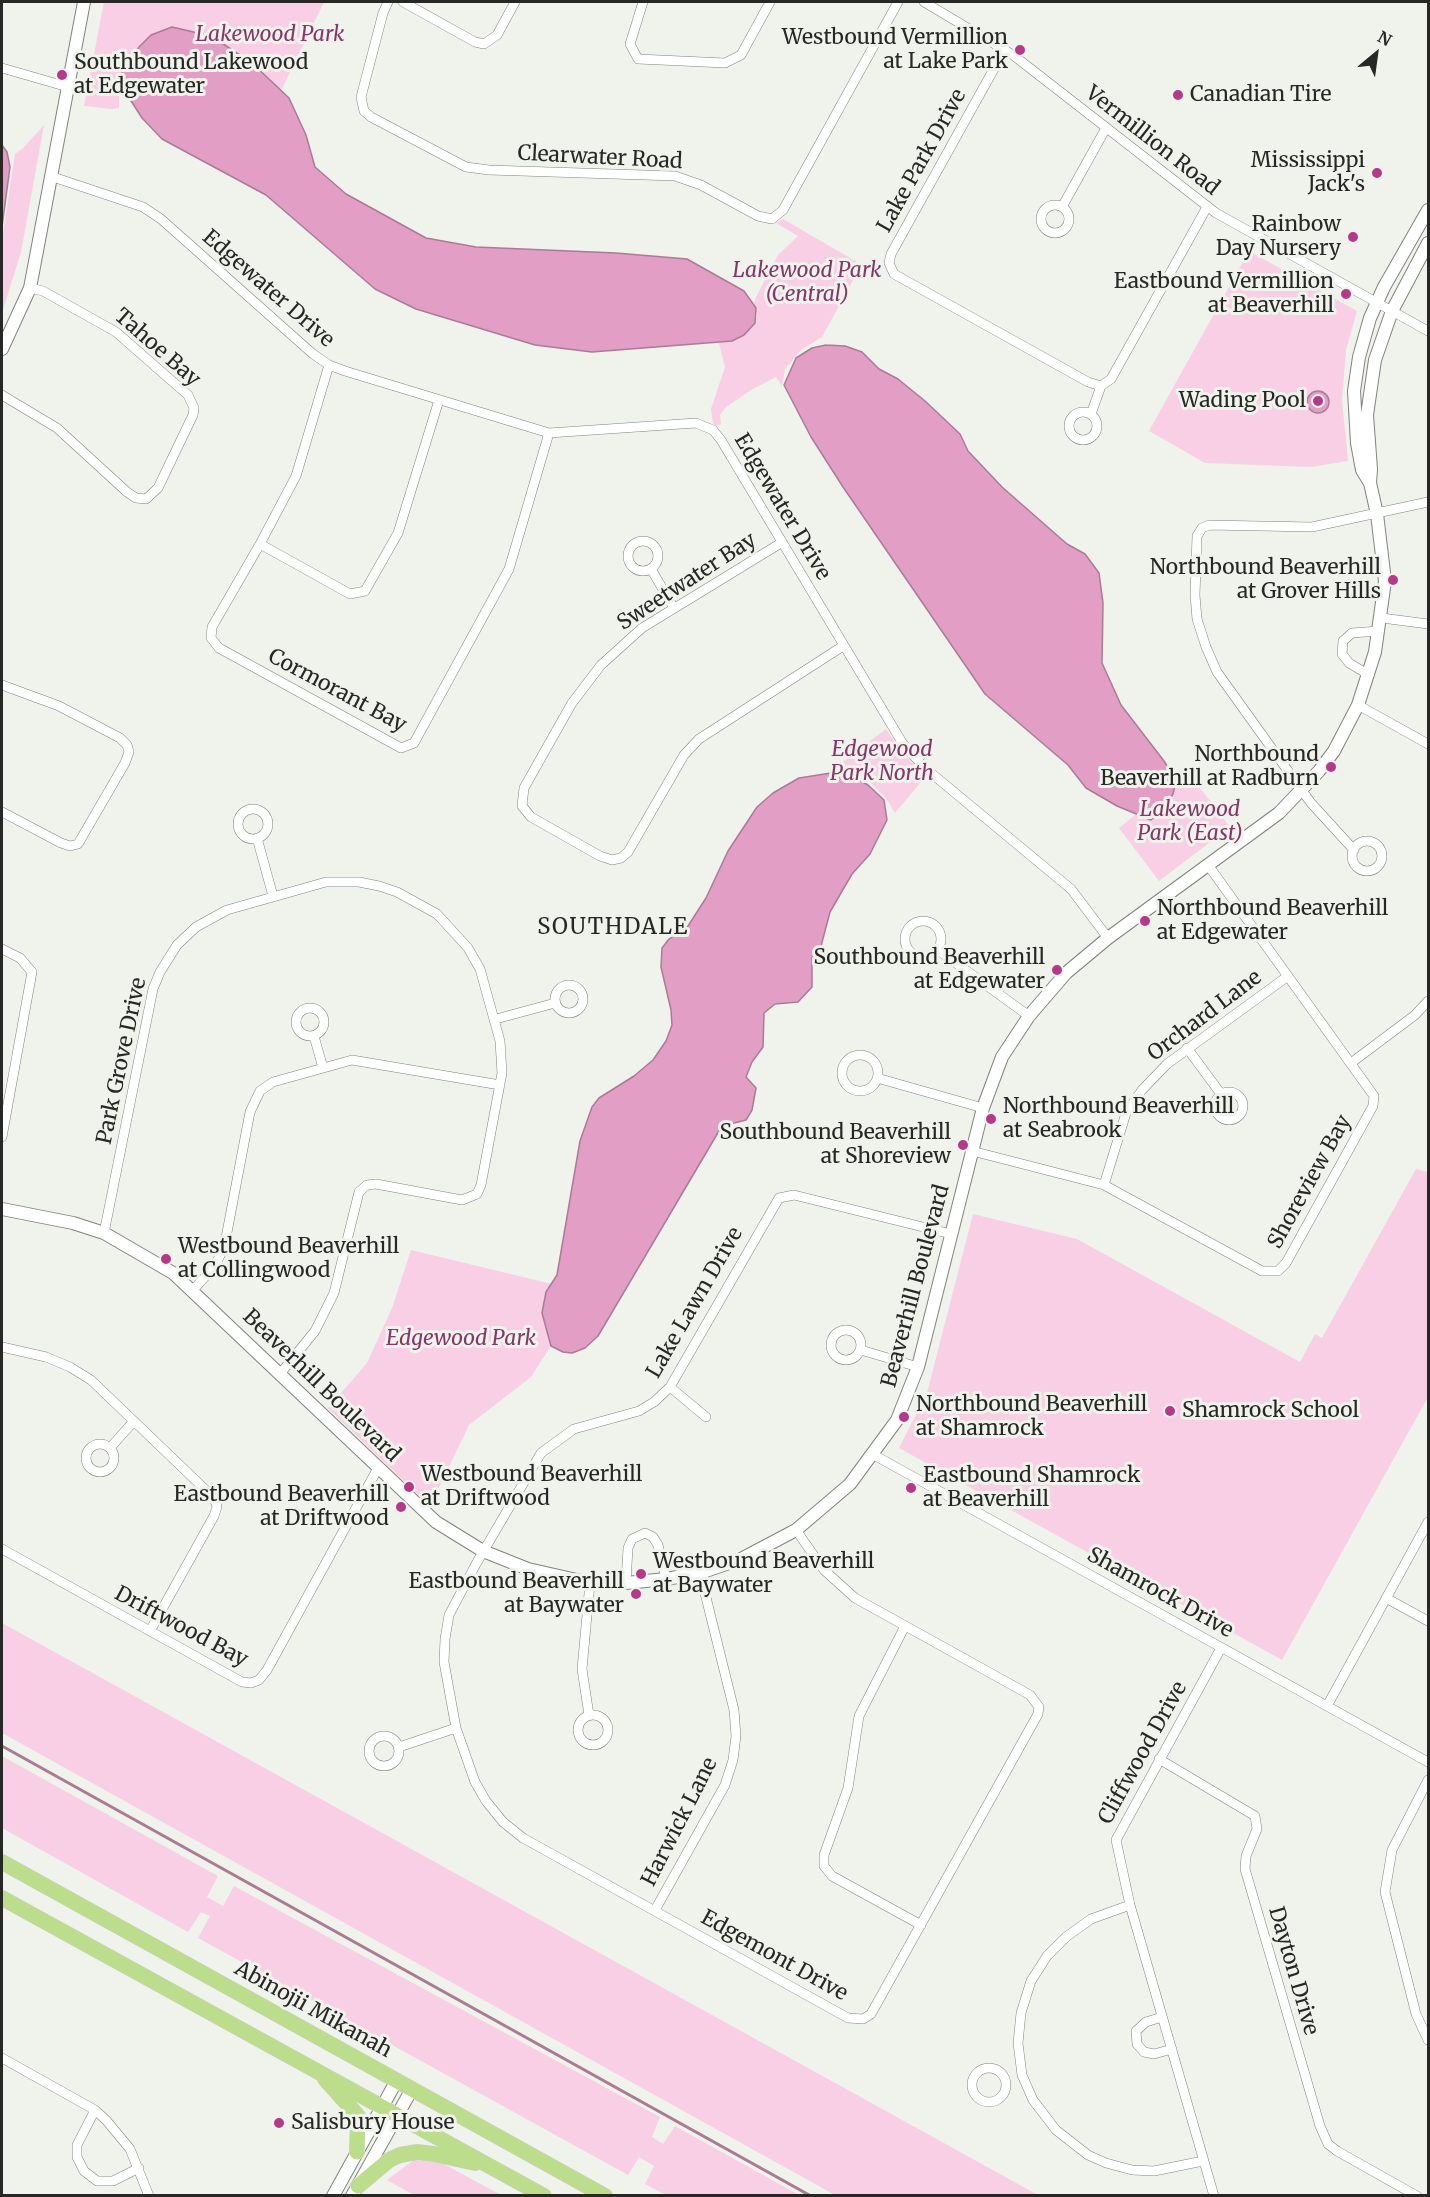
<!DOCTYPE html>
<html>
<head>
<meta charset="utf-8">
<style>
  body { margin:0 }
  #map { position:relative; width:1430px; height:2197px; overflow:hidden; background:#eff3ec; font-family:Merriweather,serif }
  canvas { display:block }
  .frame { position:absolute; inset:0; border:3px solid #272826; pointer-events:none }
  .north { position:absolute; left:1346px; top:24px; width:60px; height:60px; -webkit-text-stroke:4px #eff3ec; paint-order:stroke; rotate:29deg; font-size:16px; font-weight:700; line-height:24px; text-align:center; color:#272826 }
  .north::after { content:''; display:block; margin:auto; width:21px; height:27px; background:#272826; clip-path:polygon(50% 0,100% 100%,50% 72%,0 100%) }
</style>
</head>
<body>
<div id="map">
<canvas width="1430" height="2197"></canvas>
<div class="frame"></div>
<div class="north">N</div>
</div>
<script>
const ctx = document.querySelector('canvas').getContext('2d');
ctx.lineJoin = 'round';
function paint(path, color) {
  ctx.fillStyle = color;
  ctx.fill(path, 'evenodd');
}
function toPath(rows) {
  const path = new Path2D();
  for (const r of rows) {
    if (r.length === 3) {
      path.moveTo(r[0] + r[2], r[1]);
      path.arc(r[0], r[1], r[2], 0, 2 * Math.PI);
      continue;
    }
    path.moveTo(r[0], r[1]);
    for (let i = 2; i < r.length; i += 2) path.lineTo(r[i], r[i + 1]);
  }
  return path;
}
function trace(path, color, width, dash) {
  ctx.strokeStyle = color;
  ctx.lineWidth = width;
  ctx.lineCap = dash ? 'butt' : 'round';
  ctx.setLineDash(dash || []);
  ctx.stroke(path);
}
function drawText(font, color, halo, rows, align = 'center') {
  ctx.font = font + ' Merriweather,serif';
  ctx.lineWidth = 6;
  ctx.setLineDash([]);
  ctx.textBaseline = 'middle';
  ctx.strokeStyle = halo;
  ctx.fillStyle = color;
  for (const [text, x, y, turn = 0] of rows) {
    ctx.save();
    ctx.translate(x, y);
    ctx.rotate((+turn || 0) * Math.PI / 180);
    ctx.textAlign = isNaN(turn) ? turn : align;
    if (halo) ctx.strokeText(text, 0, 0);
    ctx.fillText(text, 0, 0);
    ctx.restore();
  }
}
const green = toPath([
  [104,2,324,2,280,93,252,63,211,36,195,31,151,35,123,69,119,82,119,108,112,109,84,106],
  [44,125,21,252,2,313,2,240,15,154,23,148],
  [783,219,857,262,855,267,856,275,822,337,801,350,785,369,782,386,776,377,751,390,725,408,720,415,721,424,717,426,713,423,711,409,725,367,719,343,744,335,755,323,757,316,754,303,757,295,778,255,798,236,776,223],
  [1249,251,1357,311,1346,350,1342,400,1348,461,1311,467,1205,463,1149,431],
  [886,729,903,754,926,776,895,813,886,798,870,782,848,771,832,770],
  [1190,775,1230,827,1159,881,1119,828,1135,815,1152,820,1164,810,1175,784],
  [1416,1169,1428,1172,1428,1397,1282,1660,899,1448,927,1393,973,1214,1077,1239,1300,1362,1315,1334,1322,1338],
  [411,1250,552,1284,546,1292,542,1313,551,1346,531,1377,469,1425,430,1506,328,1408,367,1363,392,1308],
  [2,1623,1038,2195,835,2195,2,1733],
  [2,1756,218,1876,207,1897,223,1906,234,1886,660,2117,652,2137,663,2144,675,2126,799,2195,666,2195,645,2184,654,2166,639,2157,628,2175,198,1938,210,1916,201,1912,188,1932,2,1828],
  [414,2160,442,2163,501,2195,414,2195,387,2180]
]);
const water = toPath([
  [172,27,211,36,252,63,289,98,306,135,315,167,346,194,426,238,476,247,616,253,687,259,744,291,756,308,755,323,744,335,732,341,592,352,535,345,416,309,375,289,266,195,162,139,142,118,119,82,123,69,139,47,151,35,172,27],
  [2,145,7,152,10,167,2,227,2,145],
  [826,345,845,346,862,352,879,369,898,379,925,401,960,434,968,451,1002,487,1067,544,1085,554,1099,573,1103,603,1102,663,1121,705,1164,761,1176,781,1173,794,1164,810,1151,820,1117,806,1086,788,1068,765,985,694,843,487,811,437,784,385,796,358,812,348,826,345],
  [1318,402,11],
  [831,773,856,778,868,785,884,800,887,820,870,854,852,874,830,912,820,950,812,958,812,987,798,1002,775,1004,764,1013,763,1047,752,1062,746,1077,756,1088,752,1110,746,1120,730,1124,719,1131,598,1336,585,1348,572,1353,563,1352,551,1346,542,1313,546,1292,557,1275,580,1141,592,1107,599,1098,634,1076,653,1060,666,1041,672,1025,671,1010,661,967,662,948,669,939,688,926,706,898,728,851,757,807,773,793,799,778,831,773]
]);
const stream = toPath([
  [2,1746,811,2196]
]);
const minor = toPath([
  [388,2,383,13,361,97,364,111,371,117,466,167,489,170,675,176,701,185,758,216,772,219,783,210,898,2],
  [403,2,475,42,484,44,497,35,515,2],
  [643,2,630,44,638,59,725,63,741,55,770,2],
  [924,2,1013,55,1216,213,1428,331],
  [1005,49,891,254,889,263,894,274,1088,382,1101,386,1111,379,1207,207],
  [2,68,68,87],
  [53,177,143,207,161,219,313,354,329,365,345,371,549,433,696,423,713,430,721,440,903,744,925,768,1071,889,1108,938],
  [1055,219,14],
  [1062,207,1106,128],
  [329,365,296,476,260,544,212,627,211,638,219,648,401,748,414,743,420,732,509,569,549,433],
  [2,395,57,428,127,492,136,498,146,499,158,488,193,415,194,408,188,395,116,332,43,291,30,288],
  [1083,426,14],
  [1091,414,1101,386],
  [643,556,15],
  [781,543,642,628,601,665,572,703,524,788,522,806,531,817,600,856,612,860,621,858,628,852,684,755,699,739,843,646],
  [260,544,350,594,365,591,398,533,439,400],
  [651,569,674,608],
  [1382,618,1428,624],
  [1369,675,1349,663,1342,654,1343,641,1352,633,1379,631],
  [2,685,59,706,120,738,127,745,129,752,125,763,78,844,70,846,61,843,2,812],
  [1358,705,1428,744],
  [253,824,15],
  [257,838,273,896],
  [1367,856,15],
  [1354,850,1311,803,1217,672,1206,647,1197,619,1195,595,1197,536,1202,528,1209,525,1312,527,1428,502],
  [923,939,18],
  [2,949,20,958,32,972,2,1137],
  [938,950,1029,1016],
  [569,999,14],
  [310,1022,14],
  [496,1019,555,1003],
  [314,1036,323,1068],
  [1187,1048,1221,1094],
  [860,1073,18],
  [1351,1063,1415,1015,1428,1001],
  [877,1078,983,1108],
  [1229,1106,14],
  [972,1151,1104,1185,1262,1271,1278,1271,1286,1263,1373,1106,1374,1096,1208,865],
  [1104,1185,1126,1113,1142,1090,1167,1064,1288,976],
  [104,1233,153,989,160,972,177,945,196,927,227,910,326,882,359,882,379,886,397,892,437,914,468,948,480,969,500,1041,502,1073,481,1185,477,1194,462,1200,376,1184,367,1185,359,1192,334,1293,315,1331,280,1374],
  [193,1290,214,1267,224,1248,250,1112,260,1091,273,1082,352,1060,500,1085],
  [846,1345,15],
  [2,1347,46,1357,70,1367,91,1380,212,1496,216,1503,217,1507,214,1516,150,1631],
  [861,1350,918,1367],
  [670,1387,706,1417],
  [100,1458,14],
  [110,1448,134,1421],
  [874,1455,1428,1762],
  [796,1530,824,1570,855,1598,1030,1695,1039,1707,1038,1714,871,2014,863,2019,848,2018,523,1838,503,1822,486,1801,475,1782,456,1728,444,1662,445,1639,449,1615,476,1564,541,1453,574,1429,639,1411,654,1402,670,1387,779,1198,794,1195,951,1234],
  [2,1549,242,1682,251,1683,259,1680,267,1670,378,1468],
  [626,1583,628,1548,632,1539,645,1533,653,1537,658,1545,666,1579],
  [1386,1598,1428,1621],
  [905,1626,859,1716,848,1788,824,1855,824,1866,832,1876,921,1925],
  [1327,1706,1428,1522],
  [589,1715,582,1669,590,1583],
  [593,1730,15],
  [384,1751,15],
  [399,1747,456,1728],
  [1159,1759,1255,1816,1257,1829,1246,1856,1245,1869,1320,2126,1328,2144,1337,2151,1417,2196],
  [1428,1780,1392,1850,1385,1892,1416,2014,1428,2040],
  [1130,1905,1091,1919,1066,1937,1047,1956,1031,1981,1021,2013,1018,2043,1022,2075,1033,2100,1056,2130,1088,2155,1106,2163,1132,2170,1154,2171,1203,2161],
  [655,1910,725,1785,733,1760,736,1736,734,1710,700,1573],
  [1162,2017,1146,2022,1136,2031,1137,2044,1144,2052,1154,2054,1172,2049],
  [2,2058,95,2110,106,2120,130,2149,149,2196],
  [989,2085,17],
  [95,2110,77,2145,77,2157,84,2171,97,2181,113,2181,139,2168],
  [1214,2196,1130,1905,1116,1840,1221,1648]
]);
const tertiary = toPath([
  [2,349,30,288,84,2],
  [1370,483,1371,469,1367,415,1375,360,1392,311,1428,243],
  [2,1209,73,1223,104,1233,173,1273,436,1522,483,1551,528,1569,590,1583,626,1583,666,1579,700,1573,741,1559,796,1530,850,1484,897,1420,918,1367,983,1108,1002,1057,1029,1016,1066,973,1108,938,1279,813,1319,771,1334,751,1358,705,1375,652,1385,581,1377,514,1370,483,1362,470,1357,443,1354,391,1359,357,1370,318,1384,287,1428,210],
  [333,2196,397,2080],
  [352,2196,412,2089]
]);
const primary = toPath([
  [2,1862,605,2196],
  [2,1898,544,2196],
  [325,2079,358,2116,357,2152],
  [358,2186,389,2160,400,2155,417,2152,434,2154,475,2163]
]);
const markers = [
  [1020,50,6,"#b5398a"],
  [62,75,6,"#b5398a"],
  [1178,95,6,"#b5398a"],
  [1377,173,6,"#b5398a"],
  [1353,237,6,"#b5398a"],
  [1346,294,6,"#b5398a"],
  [1318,401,6,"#b5398a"],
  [1393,580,6,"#b5398a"],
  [1331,767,6,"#b5398a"],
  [1145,921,6,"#b5398a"],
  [1057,970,6,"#b5398a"],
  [991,1119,6,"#b5398a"],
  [963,1145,6,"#b5398a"],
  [166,1259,6,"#b5398a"],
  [1170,1411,6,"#b5398a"],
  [904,1417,6,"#b5398a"],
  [409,1487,6,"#b5398a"],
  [911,1488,6,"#b5398a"],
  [401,1507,6,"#b5398a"],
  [641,1574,6,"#b5398a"],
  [636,1594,6,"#b5398a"],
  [279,2123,6,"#b5398a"]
];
const parkNames = [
  ["Lakewood Park",270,35],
  ["Lakewood Park",807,271],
  ["(Central)",807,295],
  ["Edgewood",882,750],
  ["Park North",882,774],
  ["Lakewood",1190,810],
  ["Park (East)",1190,834],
  ["Edgewood Park",461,1339]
];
const poiNames = [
  ["Westbound Vermillion",1008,38],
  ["at Lake Park",1008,62],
  ["Southbound Lakewood",74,63,"left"],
  ["at Edgewater",74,87,"left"],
  ["Canadian Tire",1190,95,"left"],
  ["Mississippi",1365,161],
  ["Jack's",1365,185],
  ["Rainbow",1341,225],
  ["Day Nursery",1341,249],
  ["Eastbound Vermillion",1334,282],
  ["at Beaverhill",1334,306],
  ["Wading Pool",1306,401],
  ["Northbound Beaverhill",1381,568],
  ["at Grover Hills",1381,592],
  ["Northbound",1319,755],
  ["Beaverhill at Radburn",1319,779],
  ["Northbound Beaverhill",1157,909,"left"],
  ["at Edgewater",1157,933,"left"],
  ["Southbound Beaverhill",1045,958],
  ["at Edgewater",1045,982],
  ["Northbound Beaverhill",1003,1107,"left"],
  ["at Seabrook",1003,1131,"left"],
  ["Southbound Beaverhill",951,1133],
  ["at Shoreview",951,1157],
  ["Westbound Beaverhill",178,1247,"left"],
  ["at Collingwood",178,1271,"left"],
  ["Northbound Beaverhill",916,1405,"left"],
  ["at Shamrock",916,1429,"left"],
  ["Shamrock School",1182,1411,"left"],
  ["Westbound Beaverhill",421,1475,"left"],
  ["at Driftwood",421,1499,"left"],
  ["Eastbound Shamrock",923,1476,"left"],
  ["at Beaverhill",923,1500,"left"],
  ["Eastbound Beaverhill",389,1495],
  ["at Driftwood",389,1519],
  ["Westbound Beaverhill",653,1562,"left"],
  ["at Baywater",653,1586,"left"],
  ["Eastbound Beaverhill",624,1582],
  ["at Baywater",624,1606],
  ["Salisbury House",291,2123,"left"]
];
const streetNames = [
  ["Vermillion Road",1152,141,38],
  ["Clearwater Road",600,158,3],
  ["Lake Park Drive",922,161,-61],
  ["Edgewater Drive",268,289,41],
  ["Tahoe Bay",157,348,41],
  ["Edgewater Drive",782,507,59],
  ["Sweetwater Bay",687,582,-33],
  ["Cormorant Bay",337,691,28],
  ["Orchard Lane",1205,1016,-37],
  ["Park Grove Drive",122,1061,-78],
  ["Shoreview Bay",1310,1182,-61],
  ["Beaverhill Boulevard",916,1286,-75],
  ["Lake Lawn Drive",695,1303,-60],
  ["Beaverhill Boulevard",321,1386,44],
  ["Shamrock Drive",1160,1593,29],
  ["Driftwood Bay",181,1627,28],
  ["Cliffwood Drive",1143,1753,-61],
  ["Harwick Lane",680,1822,-63],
  ["Edgemont Drive",774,1956,29],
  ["Dayton Drive",1293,1971,74],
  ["Abinojii Mikanah",313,2010,29]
];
const neighbourhoodNames = [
  ["SOUTHDALE",613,928]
];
paint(green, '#f8cfe5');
paint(water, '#e39ec5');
trace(water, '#ab7b95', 1.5);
trace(stream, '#ab7b95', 3);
trace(minor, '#81847e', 10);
trace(tertiary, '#81847e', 14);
trace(primary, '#cfd0cf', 16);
trace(minor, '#fff', 9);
trace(tertiary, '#fff', 12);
trace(primary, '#bbdd8c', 15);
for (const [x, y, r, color] of markers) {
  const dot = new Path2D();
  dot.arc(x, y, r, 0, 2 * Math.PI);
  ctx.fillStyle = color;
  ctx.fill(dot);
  trace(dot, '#eff3ec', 2);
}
drawText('italic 21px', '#863668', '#eff3ec', parkNames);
drawText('21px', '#272826', '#eff3ec', poiNames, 'right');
drawText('21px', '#272826', '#eff3ec', streetNames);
ctx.letterSpacing = '1.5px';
drawText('22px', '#272826', '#eff3ec', neighbourhoodNames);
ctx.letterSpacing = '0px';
</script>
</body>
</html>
